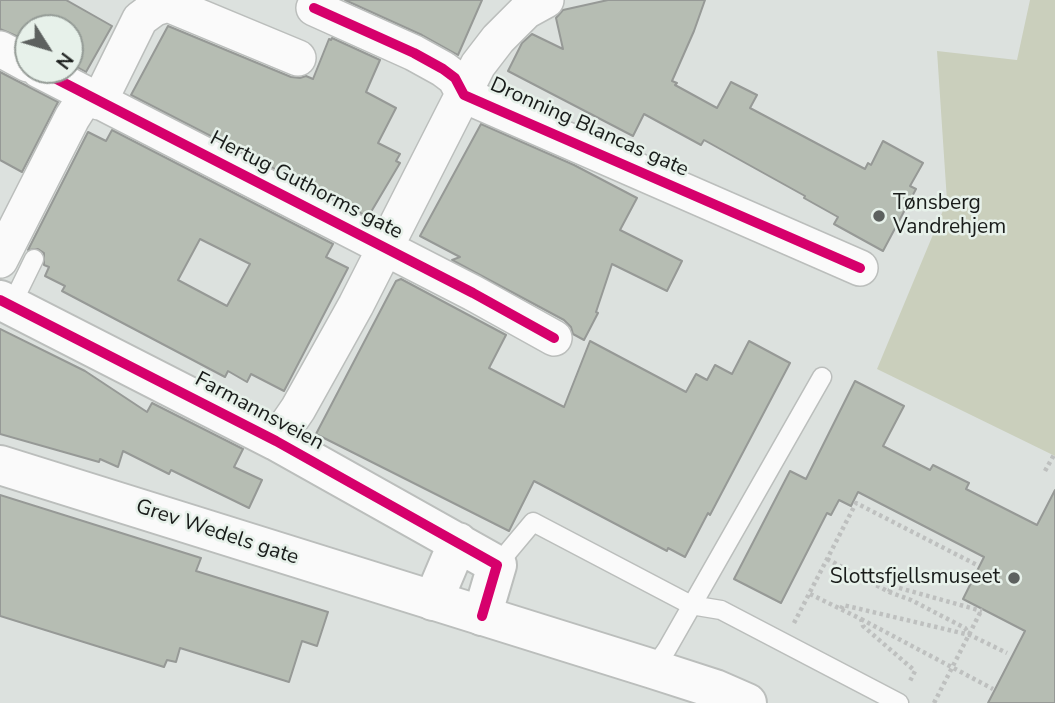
<!DOCTYPE html>
<html>
<head>
<meta charset="utf-8">
<style>
  body { margin:0 }
  #map { position:relative; width:1055px; height:703px; overflow:hidden; background:#dce1de; font-family:"Nunito Sans",sans-serif }
  canvas { display:block }
  .north { position:absolute; left:14px; top:14px; width:70px; height:70px; box-sizing:border-box; background:#e7f1ea; border:2px solid #959c97; border-radius:50%; rotate:127deg; font-size:19px; font-weight:700; line-height:28px; text-align:center; color:#191c1a }
  .north::after { content:''; display:block; margin:auto; width:24px; height:32px; background:#5d615f; clip-path:polygon(50% 0,100% 100%,50% 72%,0 100%) }
</style>
</head>
<body>
<div id="map">
<canvas width="1055" height="703"></canvas>
<div class="north">N</div>
</div>
<script>
const ctx = document.querySelector('canvas').getContext('2d');
ctx.lineJoin = 'round';
function paint(path, color) {
  ctx.fillStyle = color;
  ctx.fill(path, 'evenodd');
}
function toPath(rows) {
  const path = new Path2D();
  for (const r of rows) {
    path.moveTo(r[0], r[1]);
    for (let i = 2; i < r.length; i += 2) path.lineTo(r[i], r[i + 1]);
  }
  return path;
}
function trace(path, color, width, dash) {
  ctx.strokeStyle = color;
  ctx.lineWidth = width;
  ctx.lineCap = dash ? 'butt' : 'round';
  ctx.setLineDash(dash || []);
  ctx.stroke(path);
}
function drawText(font, color, halo, rows, align = 'center') {
  ctx.font = font + ' "Nunito Sans",sans-serif';
  ctx.lineWidth = 5;
  ctx.setLineDash([]);
  ctx.textBaseline = 'middle';
  ctx.strokeStyle = halo;
  ctx.fillStyle = color;
  for (const [text, x, y, turn = 0] of rows) {
    ctx.save();
    ctx.translate(x, y);
    ctx.rotate((+turn || 0) * Math.PI / 180);
    ctx.textAlign = isNaN(turn) ? turn : align;
    if (halo) ctx.strokeText(text, 0, 0);
    ctx.fillText(text, 0, 0);
    ctx.restore();
  }
}
const green = toPath([
  [1030,0,1055,0,1055,456,877,369,947,201,937,51,1017,60]
]);
const building = toPath([
  [0,0,66,0,112,26,86,72,70,63,70,28,28,28,28,41,0,29,0,0],
  [345,0,482,0,458,55,422,35,345,0],
  [608,0,705,0,694,31,672,81,677,83,675,85,717,108,731,82,757,95,750,108,865,169,868,163,871,165,883,141,923,163,910,186,916,189,883,251,834,224,838,217,804,198,805,196,704,140,701,145,644,114,633,136,508,71,522,43,532,34,563,49,556,18,563,10,608,0],
  [168,26,291,77,300,78,306,76,313,79,329,39,331,40,332,38,380,60,366,92,396,108,378,143,400,154,396,161,400,163,368,217,131,95,168,26],
  [0,72,58,102,22,172,0,160,0,72],
  [481,124,574,165,637,198,620,230,682,261,667,291,612,264,596,312,598,313,584,340,573,334,571,327,564,320,452,260,460,257,420,236,481,124],
  [112,130,333,244,326,257,348,268,284,391,251,374,247,382,228,371,225,377,62,291,65,286,45,276,49,267,44,265,44,253,38,249,28,250,88,132,106,141,112,130],
  [200,239,250,264,227,306,178,280,200,239],
  [401,279,506,335,489,368,564,407,590,341,686,392,696,374,707,380,715,365,732,374,749,341,790,363,710,515,708,513,685,557,668,548,667,551,534,481,509,531,316,434,396,281,401,279],
  [0,329,85,371,147,412,152,403,243,449,234,467,262,480,249,508,171,470,169,474,123,451,118,467,100,459,99,462,0,434,0,329],
  [855,381,904,406,883,446,930,470,933,465,969,483,966,489,1037,525,1055,490,1055,703,988,703,1025,631,963,599,984,557,858,492,851,506,839,500,831,515,827,513,781,603,734,579,790,471,806,479,855,381],
  [0,495,201,558,196,571,328,612,317,646,302,641,289,682,180,648,176,662,167,660,164,667,0,616,0,495]
]);
const path = toPath([
  [1045,471,1055,453],
  [827,559,889,592,911,600,965,628,969,634],
  [889,592,892,586,982,611],
  [810,594,861,619,863,626,915,671,909,683],
  [841,609,843,605,970,635,1007,653],
  [861,619,993,689],
  [794,623,856,503,977,565],
  [934,703,981,611]
]);
const service = toPath([
  [11,306,34,259],
  [497,565,533,522,691,605,721,610,899,703],
  [653,669,667,649,822,377]
]);
const minor = toPath([
  [314,8,414,53,443,69,455,78,464,95,860,268],
  [0,49,28,64],
  [39,70,473,293,554,338],
  [99,102,140,19,155,8,168,4,298,58],
  [0,260,72,118,86,96],
  [276,441,298,409,356,305,478,65,498,39,526,11,546,0]
]);
const tertiary = toPath([
  [0,300,276,441,497,565,482,616],
  [433,601,458,542]
]);
const secondary = toPath([
  [0,465,653,669,715,689,747,703]
]);
const cycleway = toPath([
  [314,8,414,53,443,69,455,78,464,95,860,268],
  [39,70,473,293,554,338],
  [0,300,276,441,497,565,482,616]
]);
const markers = [
  [879,216,7,"#5d615f"],
  [1014,578,7,"#5d615f"]
];
const streetNames = [
  ["Dronning Blancas gate",589,128,24],
  ["Hertug Guthorms gate",306,186,27],
  ["Farmannsveien",259,412,28],
  ["Grev Wedels gate",217,533,18]
];
const poiNames = [
  ["Tønsberg",893,204],
  ["Vandrehjem",893,228],
  ["Slottsfjellsmuseet",1000,578,"right"]
];
paint(green, '#cacfbc');
paint(building, '#b6bdb3');
trace(building, '#969996', 2);
trace(service, '#bbbebc', 21);
trace(minor, '#bbbebc', 38);
trace(tertiary, '#bbbebc', 42);
trace(secondary, '#bbbebc', 42);
trace(path, '#bec0bf', 4.5, [3.5, 3.5]);
trace(service, '#fafafa', 18);
trace(minor, '#fafafa', 35);
trace(tertiary, '#fafafa', 38);
trace(secondary, '#fafafa', 38);
trace(cycleway, '#d6006c', 10);
for (const [x, y, r, color] of markers) {
  const dot = new Path2D();
  dot.arc(x, y, r, 0, 2 * Math.PI);
  ctx.fillStyle = color;
  ctx.fill(dot);
  trace(dot, '#e7f1ea', 2.5);
}
drawText('21px', '#191c1a', '#e7f1ea', streetNames);
drawText('21px', '#191c1a', '#e7f1ea', poiNames, 'left');
</script>
</body>
</html>
